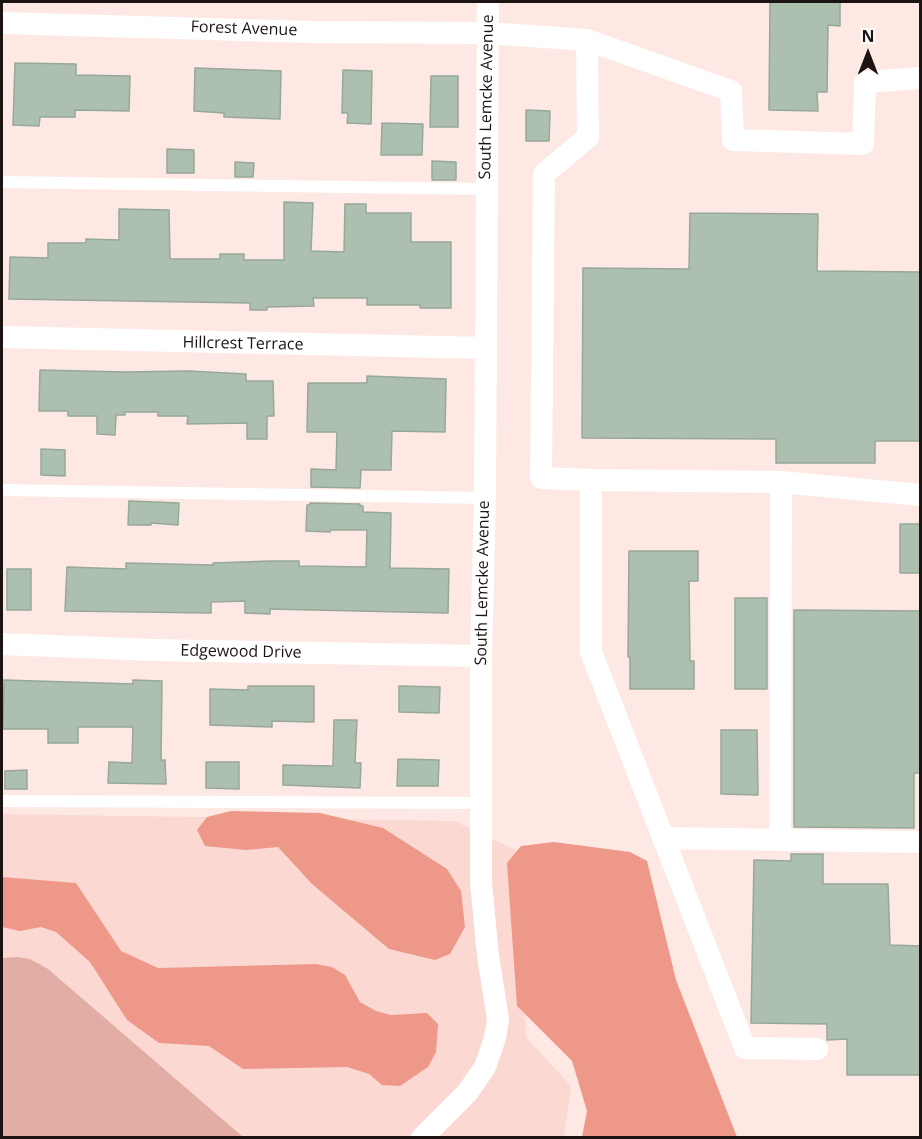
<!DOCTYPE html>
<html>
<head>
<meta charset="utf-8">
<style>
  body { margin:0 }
  #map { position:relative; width:922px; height:1139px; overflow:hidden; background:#fde8e4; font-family:"Open Sans",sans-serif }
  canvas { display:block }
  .frame { position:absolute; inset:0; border:3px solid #1c1412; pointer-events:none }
  .north { position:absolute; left:838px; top:24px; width:60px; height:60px; -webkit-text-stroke:4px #fff; paint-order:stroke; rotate:0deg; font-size:16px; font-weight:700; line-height:24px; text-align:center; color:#1c1412 }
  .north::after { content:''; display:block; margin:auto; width:21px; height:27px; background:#1c1412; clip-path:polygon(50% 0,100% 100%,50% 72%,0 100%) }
</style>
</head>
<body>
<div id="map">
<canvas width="922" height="1139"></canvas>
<div class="frame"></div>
<div class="north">N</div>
</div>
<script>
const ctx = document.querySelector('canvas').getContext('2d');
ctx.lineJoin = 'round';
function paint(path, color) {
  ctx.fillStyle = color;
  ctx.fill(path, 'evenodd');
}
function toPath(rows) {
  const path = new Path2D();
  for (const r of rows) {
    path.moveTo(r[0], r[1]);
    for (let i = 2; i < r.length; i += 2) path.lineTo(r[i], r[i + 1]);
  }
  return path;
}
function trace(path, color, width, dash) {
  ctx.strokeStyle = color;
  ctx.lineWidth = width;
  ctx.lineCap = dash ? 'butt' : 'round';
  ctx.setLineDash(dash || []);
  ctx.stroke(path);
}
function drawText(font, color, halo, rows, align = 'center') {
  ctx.font = font + ' "Open Sans",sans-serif';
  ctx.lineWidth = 4.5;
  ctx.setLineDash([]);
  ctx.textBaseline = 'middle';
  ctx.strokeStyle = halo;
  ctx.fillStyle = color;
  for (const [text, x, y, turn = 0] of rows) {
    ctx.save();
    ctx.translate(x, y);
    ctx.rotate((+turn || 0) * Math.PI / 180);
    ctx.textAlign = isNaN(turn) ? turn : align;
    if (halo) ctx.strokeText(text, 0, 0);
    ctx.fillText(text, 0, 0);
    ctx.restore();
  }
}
const built = toPath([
  [2,814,454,821,518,851,526,1037,571,1086,564,1137,2,1138]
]);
const green = toPath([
  [17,957,30,959,48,969,243,1137,2,1137,2,958]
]);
const forest = toPath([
  [231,811,320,813,383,828,447,869,461,891,465,927,450,954,435,960,389,949,312,884,278,847,246,850,205,846,197,830,207,817],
  [554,842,630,852,647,861,676,980,737,1137,582,1137,587,1111,572,1061,517,1006,507,863,521,846],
  [2,877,76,883,121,951,158,968,316,964,332,967,345,975,360,1002,376,1011,391,1015,427,1013,438,1024,436,1052,428,1067,400,1086,382,1085,369,1074,347,1067,243,1069,209,1046,159,1043,127,1020,90,962,56,932,41,927,20,931,2,927]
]);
const building = toPath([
  [770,2,840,2,840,26,828,25,827,92,817,92,818,111,769,110,770,2],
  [15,63,76,64,76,75,130,76,129,111,75,110,75,117,40,117,39,126,13,125,15,63],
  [195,68,281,71,280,119,224,117,224,113,194,111,195,68],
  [343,70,372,71,371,124,347,123,348,113,342,113,343,70],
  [431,76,458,76,458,127,430,127,431,76],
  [526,110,550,111,549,141,526,141,526,110],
  [382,123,423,124,422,155,381,155,382,123],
  [167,149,194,150,194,173,167,173,167,149],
  [432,161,456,162,456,180,432,180,432,161],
  [235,162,254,163,253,177,235,177,235,162],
  [284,202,313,203,311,251,344,252,345,204,366,204,366,213,411,213,411,242,451,242,451,308,420,308,420,305,367,305,367,298,313,298,314,306,267,307,267,310,250,310,250,303,9,299,10,257,48,258,48,243,86,243,86,239,119,240,119,209,169,210,170,259,220,259,220,254,244,254,244,260,284,260,284,202],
  [690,213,818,214,817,271,921,272,921,441,875,441,875,463,776,463,776,439,582,438,583,268,689,269,690,213],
  [40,370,126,372,188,371,246,374,246,381,273,381,274,416,267,416,267,439,247,439,247,423,187,424,188,416,158,416,158,412,125,412,125,415,116,415,115,435,97,434,97,416,68,416,68,411,39,411,40,370],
  [367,376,446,379,445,432,392,431,391,470,361,470,360,488,311,487,311,469,336,470,337,432,307,432,308,383,367,383,367,376],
  [41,449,65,450,65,476,41,475,41,449],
  [129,501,179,503,178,525,151,523,151,525,128,525,129,501],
  [310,503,360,504,360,506,363,506,363,512,391,513,390,568,449,569,448,613,270,609,270,614,245,613,245,601,211,602,211,613,65,611,67,567,126,569,126,563,213,565,213,563,271,561,299,561,299,566,366,567,367,530,331,530,330,532,306,531,307,505,310,505,310,503],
  [900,524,921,524,921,573,900,573,900,524],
  [629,551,698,551,698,581,689,581,690,661,694,661,694,689,630,689,630,657,628,657,629,551],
  [7,569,31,569,31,610,7,610,7,569],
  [735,598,767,598,767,689,735,689,735,598],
  [794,610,921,611,921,773,914,773,914,828,794,827,794,610],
  [4,680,133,684,133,680,162,681,161,760,165,760,166,784,108,783,109,762,132,763,133,727,78,727,78,743,48,743,48,729,3,729,4,680],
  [248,686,314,686,314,722,272,721,272,727,210,725,210,689,248,690,248,686],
  [399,686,440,687,439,713,399,712,399,686],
  [334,720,357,720,355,763,361,763,360,788,283,785,283,765,333,766,334,720],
  [721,730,757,730,758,795,721,794,721,730],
  [398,759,439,760,438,786,397,786,398,759],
  [206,762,239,762,239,789,206,788,206,762],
  [27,770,27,789,5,789,5,771,27,770],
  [791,854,823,854,823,884,888,884,890,945,921,946,921,1075,847,1075,847,1039,827,1040,827,1024,751,1023,754,860,791,861,791,854]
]);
const lane = toPath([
  [2,182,486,189],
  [2,490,485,498],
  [2,801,481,803]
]);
const street = toPath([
  [2,23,311,32,487,33,587,40,588,137,544,174,541,478,591,480,591,652,745,1048,817,1049],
  [587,40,731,91,733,140,863,144,865,82,920,78],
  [2,337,485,348],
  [591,480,781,482,920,495],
  [2,644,153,650,481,656],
  [663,838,920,842],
  [780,840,781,482],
  [422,1138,467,1093,485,1067,495,1038,498,1019,488,956,481,883,481,656,485,498,488,2]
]);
const streetNames = [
  ["Forest Avenue",244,29,2],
  ["South Lemcke Avenue",487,97,-89],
  ["Hillcrest Terrace",243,344,1],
  ["South Lemcke Avenue",483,583,-89],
  ["Edgewood Drive",241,652,1]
];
paint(built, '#fbd9d2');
paint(green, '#e2ada4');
paint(forest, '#ed9889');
paint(building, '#adc0b0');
trace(building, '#96a899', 1.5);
trace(lane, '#fff', 12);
trace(street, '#fff', 22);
drawText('16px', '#1c1412', '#fff', streetNames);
</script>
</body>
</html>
